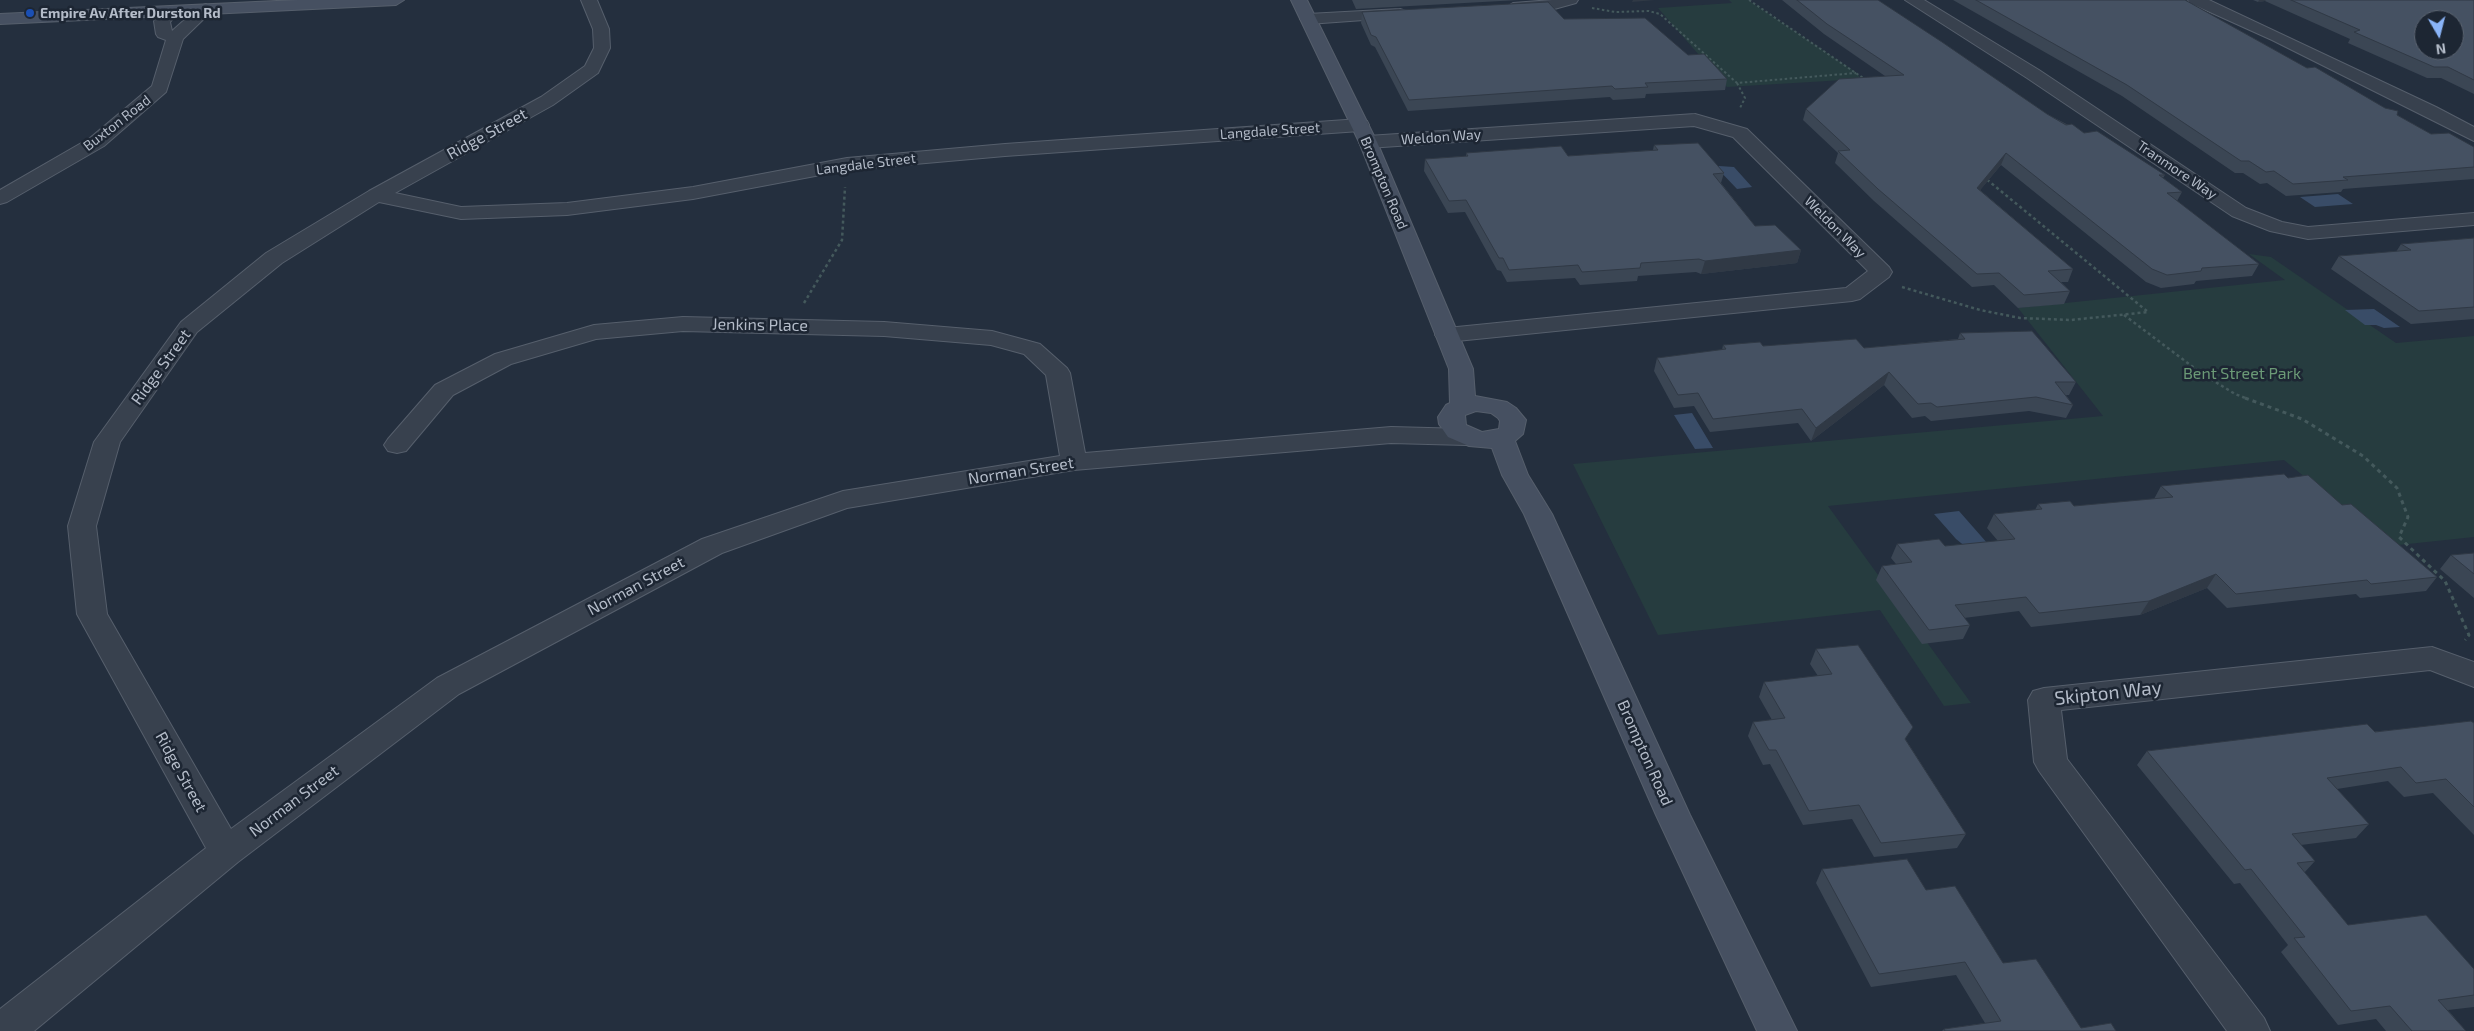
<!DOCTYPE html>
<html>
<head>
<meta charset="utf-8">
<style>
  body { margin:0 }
  #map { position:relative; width:2474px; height:1031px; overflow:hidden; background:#242f3e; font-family:"Exo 2",sans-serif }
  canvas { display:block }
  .north { position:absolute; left:2414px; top:10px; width:50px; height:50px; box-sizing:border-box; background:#1d2633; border:1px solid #59626f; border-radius:50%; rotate:172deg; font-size:14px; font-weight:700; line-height:20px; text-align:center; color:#b4bcc9 }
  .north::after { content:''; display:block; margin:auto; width:18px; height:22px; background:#8ab4f8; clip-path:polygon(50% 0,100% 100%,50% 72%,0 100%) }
</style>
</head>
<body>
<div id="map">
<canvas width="2474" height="1031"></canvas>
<div class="north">N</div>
</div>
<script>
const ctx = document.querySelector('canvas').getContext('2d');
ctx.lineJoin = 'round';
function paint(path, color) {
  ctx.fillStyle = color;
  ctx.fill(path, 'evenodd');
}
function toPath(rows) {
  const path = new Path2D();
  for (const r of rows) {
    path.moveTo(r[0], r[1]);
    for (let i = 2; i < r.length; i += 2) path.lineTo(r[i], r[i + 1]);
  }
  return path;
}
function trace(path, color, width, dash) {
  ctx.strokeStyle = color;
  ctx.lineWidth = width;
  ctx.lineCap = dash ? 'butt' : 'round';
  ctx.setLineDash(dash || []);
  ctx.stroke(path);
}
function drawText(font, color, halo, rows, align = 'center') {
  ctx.font = font + ' "Exo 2",sans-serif';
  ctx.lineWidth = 5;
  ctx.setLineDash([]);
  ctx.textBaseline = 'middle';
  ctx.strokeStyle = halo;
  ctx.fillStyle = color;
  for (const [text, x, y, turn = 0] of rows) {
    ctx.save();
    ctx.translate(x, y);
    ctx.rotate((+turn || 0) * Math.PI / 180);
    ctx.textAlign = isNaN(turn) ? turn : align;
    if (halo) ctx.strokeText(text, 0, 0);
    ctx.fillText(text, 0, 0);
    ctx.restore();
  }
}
const green = toPath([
  [1729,0,1748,0,1857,73,1861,79,1727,87,1658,8,1732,3],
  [2249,254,2271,257,2396,343,2474,336,2474,537,2389,546,2284,460,1828,506,1971,703,1944,706,1880,610,1658,635,1573,464,2103,416,2018,308,2285,280]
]);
const water = toPath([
  [1719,166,1734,167,1752,187,1737,189,1716,167],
  [2338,194,2353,204,2315,207,2300,197],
  [2374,309,2400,327,2384,328,2376,325,2365,325,2345,310],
  [1692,413,1713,448,1695,449,1674,415],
  [1959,511,1988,544,1966,547,1956,539,1934,514]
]);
const pathFar2 = toPath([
  [1749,0,1866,80],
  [1592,8,1615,12,1649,11,1660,14,1737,83,1856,73],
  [1737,83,1745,98,1740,108]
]);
const pathFar1 = toPath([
  [1902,287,1980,310,2020,318,2071,320,2148,312,1985,178],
  [804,303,842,240,845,187],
  [2124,315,2201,373,2235,394,2248,399]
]);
const path = toPath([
  [2245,398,2302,419,2363,456,2397,488,2408,517,2399,537,2445,581,2469,635,2465,640]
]);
const street = toPath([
  [581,0,597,0,609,29,610,48,598,73,553,105,395,193,461,207,567,203,693,187,847,158,1005,144,1360,119,1367,121,1369,125,1367,129,1360,131,1005,156,847,170,693,199,567,215,461,219,379,202,282,263,197,332,120,442,96,526,107,614,231,829,437,678,702,539,843,491,1060,456,1046,375,1024,354,991,345,884,336,683,331,596,339,511,364,453,395,406,451,397,453,388,451,384,445,388,439,435,385,495,354,594,325,683,317,884,322,992,331,1040,344,1067,368,1070,373,1085,453,1391,427,1466,429,1475,431,1479,437,1475,443,1466,445,1391,443,1074,470,847,508,722,553,459,694,238,862,34,1031,0,1031,0,1009,206,848,77,614,68,526,94,442,181,322,266,253,369,191,541,97,585,66,594,48,593,29,581,0],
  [1552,0,1578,0,1576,3,1547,11,1513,13,1505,8,1513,3,1552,0],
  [1905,0,1924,0,2039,70,2246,208,2282,222,2308,227,2474,213,2474,225,2308,239,2270,231,2232,216,2027,78,1905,0],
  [2188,0,2209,0,2436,107,2474,127,2474,141,2272,40,2190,3,2188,0],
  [206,4,214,9,183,39,166,92,104,146,7,202,0,204,0,190,90,138,152,86,166,40,158,37,156,34,154,21,166,7,178,7,180,10,170,22,172,31,200,6,206,4],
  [1400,9,1406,11,1408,14,1406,17,1308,24,1300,19,1308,14,1400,9],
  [1695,114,1747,129,1889,267,1892,272,1889,277,1860,299,1852,301,1447,342,1439,340,1435,335,1439,330,1447,328,1846,288,1868,271,1733,137,1694,126,1368,148,1361,146,1359,142,1361,138,1368,136,1695,114],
  [2432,647,2474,662,2474,687,2430,670,2061,710,2067,759,2264,1018,2270,1031,2227,1031,2039,771,2034,762,2028,700,2033,691,2044,688,2432,647]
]);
const secondary = toPath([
  [298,0,404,0,396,5,0,24,0,14,298,0],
  [1291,0,1307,0,1377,142,1473,369,1475,396,1507,402,1516,408,1526,420,1523,434,1515,441,1528,475,1552,514,1690,815,1797,1031,1757,1031,1656,815,1524,514,1502,475,1492,448,1469,446,1448,437,1439,424,1438,417,1446,405,1450,403,1449,369,1359,142,1291,0],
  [1476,411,1491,413,1498,418,1500,421,1499,429,1482,432,1466,425,1465,415,1476,411]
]);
const wall = toPath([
  [1352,0,1519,0,1356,9],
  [1782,0,1878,0,2047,114,2165,175,2163,178,2182,192,2177,201,2259,264,2252,276,2196,281,2194,284,2161,288,2146,282,2001,165,1980,190,2073,269,2068,282,2061,282,2070,291,2064,304,2018,308,1994,285,1972,287,1874,201,1835,163,1838,153,1803,120,1806,109,1885,76,1824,34],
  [1953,0,2185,0,2307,68,2397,115,2431,134,2474,147,2474,179,2343,189,2341,192,2286,196,2267,183,2260,184,2243,173,2235,173,2122,96],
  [2253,0,2474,0,2474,94,2441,78,2427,78,2348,43,2350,39,2265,1,2258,2],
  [1362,12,1564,19,1688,55,1727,79,1725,90,1646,94,1645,98,1613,100,1610,97,1408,111,1375,47,1371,45,1361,23],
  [1654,145,1724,173,1721,183,1755,226,1801,250,1797,263,1701,274,1696,272,1638,276,1637,281,1580,285,1575,278,1507,282,1501,271,1497,270,1465,212,1448,213,1424,171,1425,159,1466,156,1466,153,1568,156,1653,150],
  [2474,238,2474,319,2411,324,2331,269,2339,256,2396,252,2401,244],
  [1960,333,2076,382,2069,395,2066,395,2073,405,2066,418,2029,411,1931,421,1925,416,1912,418,1884,385,1811,441,1798,423,1710,432,1694,406,1674,408,1654,371,1657,358,1722,350,1723,345,1864,348,1958,339],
  [2288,478,2342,505,2437,577,2426,591,2360,598,2356,594,2227,608,2207,588,2140,615,2031,627,2019,611,1964,618,1970,625,1963,639,1922,644,1876,580,1882,566,1896,564,1891,558,1897,544,1945,546,1998,541,1987,528,1994,514,2035,510,2038,504,2074,506,2154,499,2161,486],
  [2474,553,2474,598,2440,569,2451,555],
  [1816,649,1906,740,1966,834,1957,848,1874,857,1852,819,1803,825,1770,764,1763,765,1748,736,1753,722,1772,720,1759,697,1764,682,1818,676,1810,664],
  [2474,723,2474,835,2433,793,2404,797,2388,781,2337,789,2369,824,2356,838,2301,845,2315,861,2304,873,2348,925,2474,969,2474,1007,2448,1010,2466,1031,2386,1031,2376,1019,2338,1025,2281,952,2288,945,2240,883,2234,884,2137,765,2147,751],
  [1822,869,1926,890,2003,963,2081,1028,2116,1031,1942,1031,1944,1029,1985,1023,1956,975,1871,987,1816,883]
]);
const shadedWall = toPath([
  [1633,0,1655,0,1632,2],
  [2259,0,2266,0,2265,1,2258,2],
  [2006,153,2001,165,1972,200,1977,188],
  [1801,250,1797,263,1701,274,1705,261],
  [1889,372,1884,385,1811,441,1816,428],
  [2216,574,2207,588,2140,615,2149,601]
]);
const building = toPath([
  [1797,0,1878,0,1942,42,2047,114,2066,125,2072,124,2084,133,2097,131,2165,175,2159,175,2182,192,2167,193,2259,264,2202,268,2201,271,2167,275,2152,269,2006,153,1977,188,2073,269,2048,271,2070,291,2024,295,1999,273,1977,274,1878,189,1838,151,1850,150,1806,109,1839,79,1904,75,1827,24,1797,0],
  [1976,0,2185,0,2307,68,2315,67,2385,108,2398,111,2397,115,2431,134,2449,133,2474,147,2474,167,2343,177,2348,180,2293,184,2274,171,2266,172,2249,161,2241,161,2127,85,1976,0],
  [2291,0,2474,0,2474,80,2448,67,2434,67,2354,32,2360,30,2291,0],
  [2424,20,2454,20,2454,50,2424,50,2424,20],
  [1548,2,1564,19,1645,18,1688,55,1704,54,1727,79,1645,83,1648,87,1615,89,1612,86,1409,100,1376,37,1371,35,1362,12,1548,2],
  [1698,143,1724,173,1713,174,1755,226,1775,225,1801,250,1705,261,1699,259,1641,263,1640,268,1582,272,1578,265,1509,270,1503,258,1499,258,1466,200,1449,201,1425,159,1468,156,1466,153,1561,146,1568,156,1658,150,1654,145,1698,143],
  [2474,238,2474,307,2419,311,2339,256,2411,250,2401,244,2474,238],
  [2032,331,2076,382,2055,382,2073,405,2036,397,1937,407,1931,403,1918,404,1889,372,1816,428,1802,409,1713,419,1698,393,1678,395,1657,358,1726,349,1723,345,1760,342,1763,346,1856,339,1864,348,1965,339,1960,333,2032,331],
  [2284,474,2288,478,2308,475,2342,505,2351,504,2437,577,2371,584,2367,580,2236,594,2216,574,2149,601,2039,613,2026,597,1955,605,1970,625,1929,630,1882,566,1912,562,1897,544,1939,539,1945,546,2015,539,1994,514,2042,509,2038,504,2070,501,2074,506,2173,497,2161,486,2284,474],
  [2474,553,2474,574,2451,555,2474,553],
  [1858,645,1913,727,1905,739,1966,834,1881,843,1859,805,1809,811,1776,750,1769,750,1753,722,1785,718,1764,682,1832,674,1816,649,1858,645],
  [2471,721,2474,723,2474,807,2446,779,2416,783,2401,767,2327,778,2369,824,2292,834,2315,861,2297,863,2348,925,2426,915,2474,969,2474,995,2438,1000,2466,1031,2412,1031,2390,1006,2351,1011,2294,938,2305,937,2251,869,2245,870,2147,751,2367,724,2375,732,2471,721],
  [1907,859,1926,890,1955,886,2003,963,2036,959,2081,1028,2111,1023,2116,1031,1945,1031,1944,1029,2001,1021,1965,962,1879,974,1822,869,1907,859]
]);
const markers = [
  [30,13,5,"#1a4fb4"]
];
const farPoinames = [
  ["Empire Av After Durston Rd",40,13]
];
const farStreetnames = [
  ["Buxton Road",117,123,-38],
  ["Langdale Street",1270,131,-4],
  ["Weldon Way",1441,137,-4],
  ["Langdale Street",866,164,-7],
  ["Tranmore Way",2177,170,34],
  ["Brompton Road",1384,183,67],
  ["Weldon Way",1835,227,45]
];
const streetNames = [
  ["Ridge Street",487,134,-29],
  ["Jenkins Place",760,325,1],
  ["Ridge Street",161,367,-54],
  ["Norman Street",1021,471,-9],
  ["Norman Street",636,586,-28],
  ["Brompton Road",1645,753,66],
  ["Ridge Street",181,772,61],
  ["Norman Street",294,801,-37]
];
const parkNames = [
  ["Bent Street Park",2242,374]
];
const nearStreetnames = [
  ["Skipton Way",2108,693,-6]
];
paint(green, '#263c3f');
paint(water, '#394c67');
trace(street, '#565f6c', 2);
trace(secondary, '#565f6c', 2);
trace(pathFar2, '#44595c', 2, [2.5, 2.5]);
trace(pathFar1, '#44595c', 2.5, [3, 3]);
trace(path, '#44595c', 3, [4, 4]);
paint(street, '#38414e');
paint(secondary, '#465061');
paint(wall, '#3b4654');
paint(shadedWall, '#303945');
paint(building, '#455162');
trace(building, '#303945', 1);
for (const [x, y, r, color] of markers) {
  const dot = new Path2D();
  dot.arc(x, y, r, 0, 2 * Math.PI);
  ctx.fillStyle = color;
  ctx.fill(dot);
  trace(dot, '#1d2633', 2);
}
drawText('bold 14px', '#b4bcc9', '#1d2633', farPoinames, 'left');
drawText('14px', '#b4bcc9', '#1d2633', farStreetnames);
drawText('16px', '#b4bcc9', '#1d2633', streetNames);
drawText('16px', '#6b9a76', '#1d2633', parkNames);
drawText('19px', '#b4bcc9', '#1d2633', nearStreetnames);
</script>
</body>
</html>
